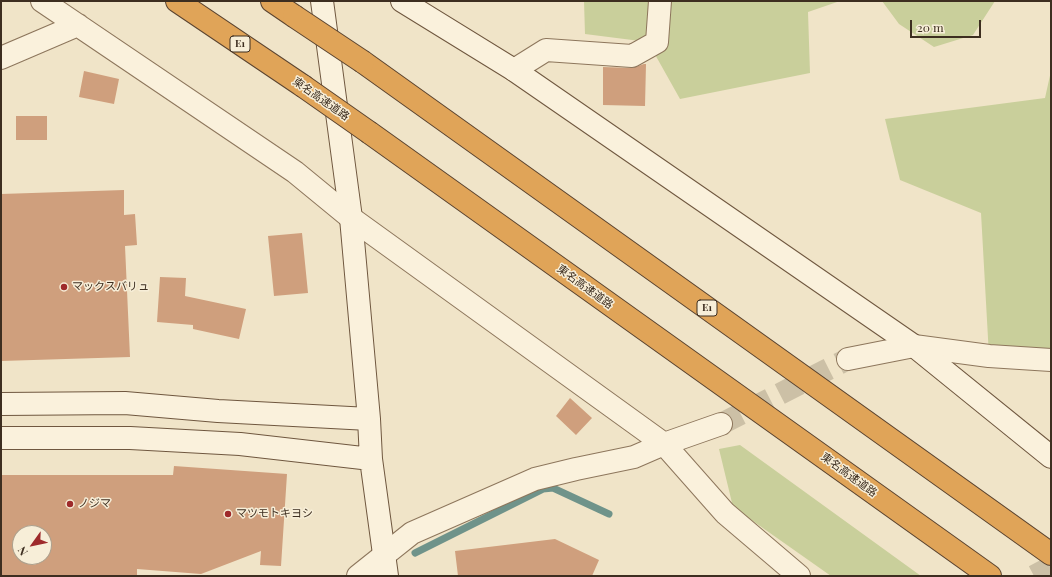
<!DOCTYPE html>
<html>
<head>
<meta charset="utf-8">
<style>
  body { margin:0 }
  #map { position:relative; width:1052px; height:577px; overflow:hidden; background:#f0e4c8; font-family:"Playfair Display",serif }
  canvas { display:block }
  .frame { position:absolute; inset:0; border:2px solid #3d2e20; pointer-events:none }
  .north { position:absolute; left:12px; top:525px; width:40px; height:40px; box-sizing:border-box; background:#f7eed8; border:1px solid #ada18e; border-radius:50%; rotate:237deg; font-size:11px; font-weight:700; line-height:16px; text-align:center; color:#3d2e20 }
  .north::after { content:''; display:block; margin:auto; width:14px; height:18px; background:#9e2a2b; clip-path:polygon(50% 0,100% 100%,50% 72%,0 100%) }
  .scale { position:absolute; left:910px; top:20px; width:71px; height:18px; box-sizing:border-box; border:2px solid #3d2e20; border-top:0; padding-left:5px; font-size:12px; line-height:14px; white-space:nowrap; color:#3d2e20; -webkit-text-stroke:3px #f7eed8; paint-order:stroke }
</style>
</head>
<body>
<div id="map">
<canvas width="1052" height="577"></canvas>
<div class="frame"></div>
<div class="north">N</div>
<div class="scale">20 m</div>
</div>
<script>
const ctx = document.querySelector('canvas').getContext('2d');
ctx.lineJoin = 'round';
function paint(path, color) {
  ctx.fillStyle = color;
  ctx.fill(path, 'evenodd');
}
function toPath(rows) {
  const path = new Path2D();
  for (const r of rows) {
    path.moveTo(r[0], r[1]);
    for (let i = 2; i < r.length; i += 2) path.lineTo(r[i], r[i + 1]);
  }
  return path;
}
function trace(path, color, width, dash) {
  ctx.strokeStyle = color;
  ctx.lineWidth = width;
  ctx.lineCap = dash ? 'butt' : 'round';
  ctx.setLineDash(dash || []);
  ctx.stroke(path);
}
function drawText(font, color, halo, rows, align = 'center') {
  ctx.font = font + ' "Playfair Display","Noto Sans JP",serif';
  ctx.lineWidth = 3;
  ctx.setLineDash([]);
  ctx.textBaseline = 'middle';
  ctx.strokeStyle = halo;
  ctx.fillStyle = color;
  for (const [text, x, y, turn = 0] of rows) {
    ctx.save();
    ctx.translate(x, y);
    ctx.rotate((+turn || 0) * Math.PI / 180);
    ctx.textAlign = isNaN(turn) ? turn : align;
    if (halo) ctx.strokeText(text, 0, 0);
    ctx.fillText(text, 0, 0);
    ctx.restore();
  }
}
const green = toPath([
  [584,1,840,1,808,12,810,73,680,99,648,42,585,34],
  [882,1,995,1,973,35,934,47,899,24],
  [1051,71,1051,357,989,356,981,213,900,180,885,119,1045,98],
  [740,445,921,576,831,576,733,507,719,449]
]);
const stream = toPath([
  [415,553,543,489,553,488,609,514]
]);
const building = toPath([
  [644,64,646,64,645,106,603,105,603,67,632,68],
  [84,71,119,79,114,104,79,97],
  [16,116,47,116,47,140,16,140],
  [124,190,124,215,135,214,137,245,125,246,130,357,1,361,1,194],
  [302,233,308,293,274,296,268,236],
  [160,277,186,278,185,296,246,309,239,339,193,329,193,325,157,322],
  [570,398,592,418,576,435,556,416],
  [174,466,287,474,281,566,260,565,261,551,201,574,137,569,137,576,1,576,1,475,173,475],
  [20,533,44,533,44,557,20,557],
  [555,539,599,560,592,576,458,576,455,551]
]);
const streetTunnel = toPath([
  [721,424,848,359],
  [1034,576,1051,567]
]);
const street = toPath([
  [42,1,295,172,351,218,664,444,725,513,799,576],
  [1,58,78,25],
  [514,70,546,50,632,56,657,42,660,1],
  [848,359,914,346,989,356,1051,360],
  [358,576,412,533,535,479,576,469,634,457,664,444,721,424]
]);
const secondary = toPath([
  [322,1,351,218,369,419,371,459,387,576],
  [402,1,514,70,914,346,1051,457],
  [1,404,125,403,218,411,369,419],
  [1,438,130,438,240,444,371,459]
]);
const highway = toPath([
  [177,1,303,86],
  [272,1,294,16],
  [363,62,1051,554],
  [370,133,990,576]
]);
const highwayBridge = toPath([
  [294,16,363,62],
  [303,86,370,133]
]);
const markers = [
  [64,287,4,"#9e2a2b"],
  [70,504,4,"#9e2a2b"],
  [228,514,4,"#9e2a2b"]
];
const shields = [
  [240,44,20],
  [707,308,20]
];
const shieldNames = [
  ["E1",240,44],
  ["E1",707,308]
];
const streetNames = [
  ["東名高速道路",321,99,35],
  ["東名高速道路",585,287,36],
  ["東名高速道路",849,475,36]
];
const poiNames = [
  ["マックスバリュ",72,287],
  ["ノジマ",78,504],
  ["マツモトキヨシ",236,514]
];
paint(green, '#c9cf9b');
trace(stream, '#6f938a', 7);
paint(building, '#cf9f7d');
trace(streetTunnel, '#ccc0a6', 22, [22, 11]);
trace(street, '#8d765c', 24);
trace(secondary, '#6f573f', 24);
trace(highway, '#5b4430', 24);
trace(street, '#faf1dc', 22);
trace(secondary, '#faf1dc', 22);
trace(highway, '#e0a458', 22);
trace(highwayBridge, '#5b4430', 24, []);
trace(highwayBridge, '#e0a458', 22);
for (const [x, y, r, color] of markers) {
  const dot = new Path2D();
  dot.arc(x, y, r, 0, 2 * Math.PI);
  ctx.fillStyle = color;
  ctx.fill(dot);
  trace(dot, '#f7eed8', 1.5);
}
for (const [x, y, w] of shields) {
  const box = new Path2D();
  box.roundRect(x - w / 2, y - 8, w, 16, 3);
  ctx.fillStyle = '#f7eed8';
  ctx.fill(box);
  trace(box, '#3d2e20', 1);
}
drawText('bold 10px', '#3d2e20', null, shieldNames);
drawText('11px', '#3d2e20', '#f7eed8', streetNames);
drawText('11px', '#3d2e20', '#f7eed8', poiNames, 'left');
</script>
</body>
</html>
